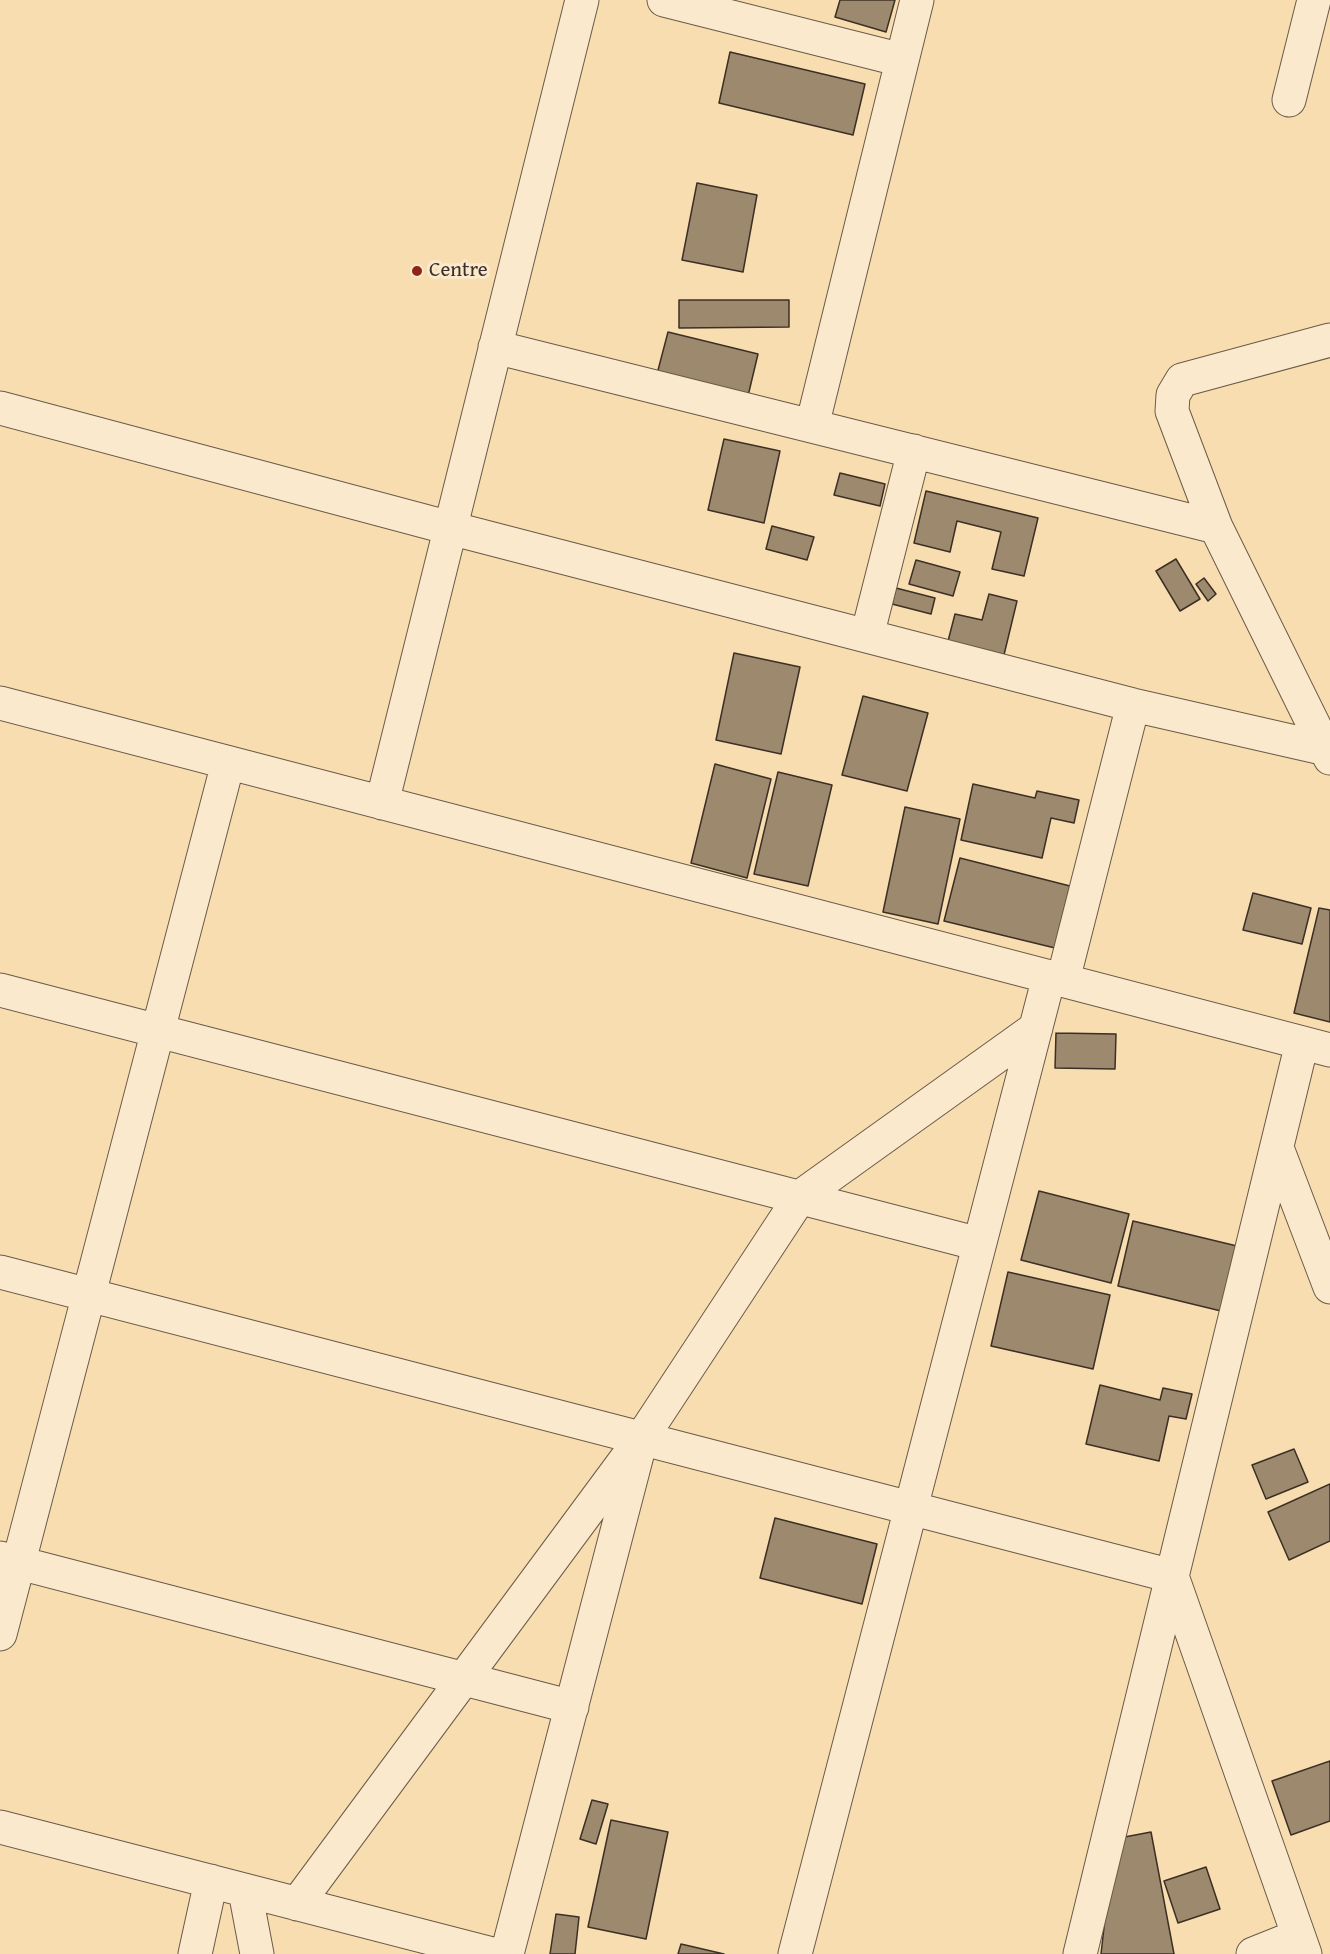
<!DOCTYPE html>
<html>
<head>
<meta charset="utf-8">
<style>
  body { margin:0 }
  canvas { display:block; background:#f7ddb0 }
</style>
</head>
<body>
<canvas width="1330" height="1954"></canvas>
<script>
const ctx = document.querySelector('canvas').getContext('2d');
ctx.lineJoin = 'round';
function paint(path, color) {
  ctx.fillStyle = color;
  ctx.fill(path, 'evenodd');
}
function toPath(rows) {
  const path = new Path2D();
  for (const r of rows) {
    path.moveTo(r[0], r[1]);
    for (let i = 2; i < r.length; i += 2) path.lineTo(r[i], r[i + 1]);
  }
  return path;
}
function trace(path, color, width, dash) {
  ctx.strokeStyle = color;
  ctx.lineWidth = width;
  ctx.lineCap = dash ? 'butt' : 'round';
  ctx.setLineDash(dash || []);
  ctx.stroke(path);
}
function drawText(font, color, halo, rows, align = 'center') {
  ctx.font = font + ' "Gentium Book Plus",serif';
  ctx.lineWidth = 6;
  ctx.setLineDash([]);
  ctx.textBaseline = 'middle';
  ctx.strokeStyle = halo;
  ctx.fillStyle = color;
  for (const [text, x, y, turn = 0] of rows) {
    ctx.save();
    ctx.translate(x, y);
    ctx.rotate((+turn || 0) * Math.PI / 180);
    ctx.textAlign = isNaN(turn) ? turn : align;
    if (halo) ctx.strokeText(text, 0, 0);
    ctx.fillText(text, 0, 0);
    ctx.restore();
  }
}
const building = toPath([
  [840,0,895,0,886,32,835,17,840,0],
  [730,52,865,84,853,135,719,103,730,52],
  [697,183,757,195,743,272,682,260,697,183],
  [679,300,789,300,789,327,679,328,679,300],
  [668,332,758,354,748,396,657,374,668,332],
  [724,439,780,451,764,523,708,510,724,439],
  [840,473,885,484,880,506,834,495,840,473],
  [926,491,1038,518,1024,576,992,569,1001,532,957,521,950,552,914,543,926,491],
  [772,526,814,537,807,560,766,549,772,526],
  [1176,559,1200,599,1180,611,1156,571,1176,559],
  [916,560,960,572,953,596,909,584,916,560],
  [1204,578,1216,594,1208,601,1196,584,1204,578],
  [896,588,935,598,931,614,892,604,896,588],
  [989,594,1017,601,1003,659,947,645,955,614,982,620,989,594],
  [734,653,800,667,781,754,716,740,734,653],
  [863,696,928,713,907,791,842,775,863,696],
  [715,764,771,779,747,878,691,863,715,764],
  [778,772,832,785,808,886,754,874,778,772],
  [973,784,1035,798,1037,791,1079,800,1074,823,1051,818,1042,858,961,840,973,784],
  [905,807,960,819,938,924,883,912,905,807],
  [960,858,1070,886,1055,948,944,921,960,858],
  [1253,893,1311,908,1302,944,1243,930,1253,893],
  [1319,908,1330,910,1330,1022,1294,1013,1319,908],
  [1056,1033,1116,1034,1115,1069,1055,1068,1056,1033],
  [1039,1191,1129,1214,1111,1283,1021,1260,1039,1191],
  [1133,1221,1237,1246,1221,1311,1118,1286,1133,1221],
  [1008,1272,1110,1295,1093,1369,991,1346,1008,1272],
  [1100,1385,1160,1400,1163,1388,1192,1394,1186,1419,1169,1416,1159,1461,1086,1444,1100,1385],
  [1294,1449,1308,1482,1266,1499,1252,1465,1294,1449],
  [1330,1484,1330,1541,1289,1560,1268,1512,1330,1484],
  [775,1518,877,1544,862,1604,760,1578,775,1518],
  [1330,1761,1330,1821,1291,1835,1272,1781,1330,1761],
  [592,1800,608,1804,596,1844,580,1839,592,1800],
  [611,1820,668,1832,646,1939,588,1927,611,1820],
  [1151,1832,1174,1954,1101,1954,1114,1839,1151,1832],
  [1206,1867,1220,1909,1178,1923,1164,1881,1206,1867],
  [556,1914,579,1917,575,1954,550,1954,556,1914],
  [681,1944,724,1954,678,1954,681,1944]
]);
const minor = toPath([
  [664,0,902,60],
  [1289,100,1314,0],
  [1330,340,1182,380,1173,395,1172,411,1216,527,1330,758],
  [495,347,1216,527],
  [0,408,450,528,1133,705,1326,749],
  [812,426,917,0],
  [867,636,914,451],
  [0,703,1330,1050],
  [382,803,582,0],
  [1063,980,1133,705],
  [0,990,979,1244],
  [1277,1148,1330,1287],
  [0,1272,1172,1576,1305,1954],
  [0,1558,572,1707],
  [0,1634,228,763],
  [0,1827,492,1954],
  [245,1891,257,1954],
  [297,1904,641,1439,800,1197,1036,1028],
  [195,1954,211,1881],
  [507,1954,637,1455],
  [795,1954,1049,977],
  [1080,1954,1302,1043],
  [1253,1954,1298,1936]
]);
const markers = [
  [417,271,6,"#8f2418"]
];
const poiNames = [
  ["Centre",429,271]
];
paint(building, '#9d896d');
trace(building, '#3c2f25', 1.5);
trace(minor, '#6b5a48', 35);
trace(minor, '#fae9cc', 33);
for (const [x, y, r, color] of markers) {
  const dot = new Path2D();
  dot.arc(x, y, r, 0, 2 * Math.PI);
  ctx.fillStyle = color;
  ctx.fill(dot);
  trace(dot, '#fae9cc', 2);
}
drawText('21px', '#3c2f25', '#fae9cc', poiNames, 'left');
</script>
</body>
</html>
